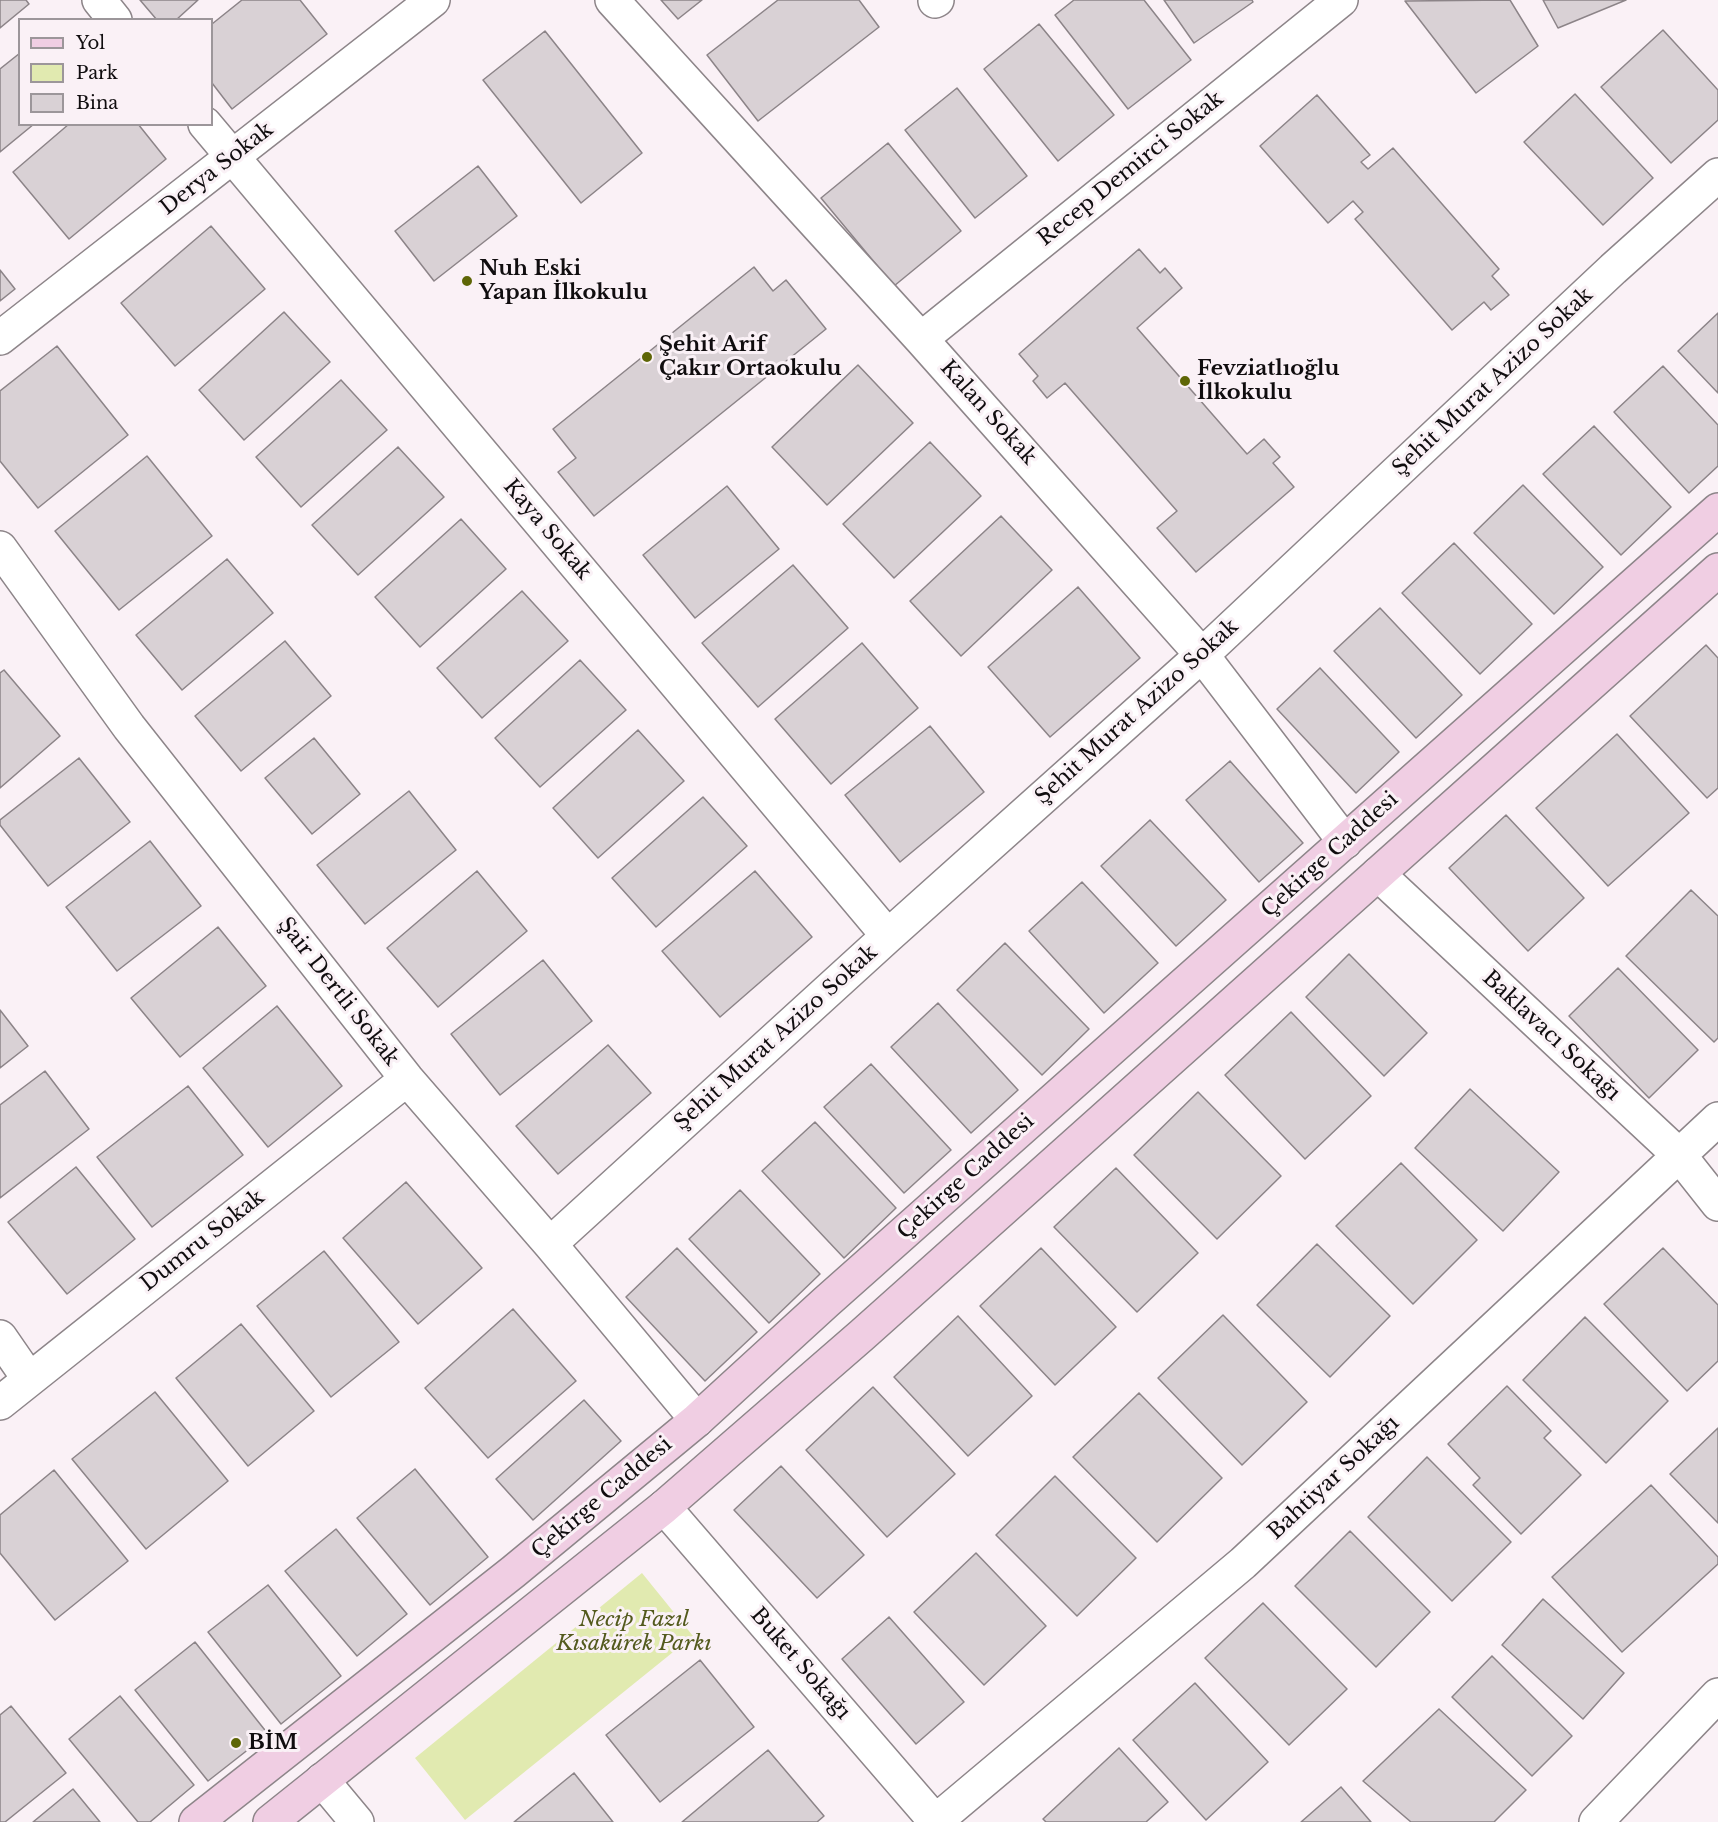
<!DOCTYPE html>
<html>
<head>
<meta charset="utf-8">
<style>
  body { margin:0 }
  #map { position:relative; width:1718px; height:1822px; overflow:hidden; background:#faf1f6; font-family:"Libre Baskerville",serif }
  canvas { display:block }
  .legend { position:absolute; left:18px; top:18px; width:195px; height:108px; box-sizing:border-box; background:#faf1f6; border:2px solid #9c969a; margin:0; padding:8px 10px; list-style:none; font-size:18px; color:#100d0f }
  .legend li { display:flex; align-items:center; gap:12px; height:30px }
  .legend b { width:30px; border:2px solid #9c969a }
</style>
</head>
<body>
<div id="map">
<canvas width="1718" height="1822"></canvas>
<ul class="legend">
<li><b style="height:8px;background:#f0cee3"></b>Yol</li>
<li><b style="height:16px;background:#e1eab0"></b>Park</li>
<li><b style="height:16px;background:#d9d1d5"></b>Bina</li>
</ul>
</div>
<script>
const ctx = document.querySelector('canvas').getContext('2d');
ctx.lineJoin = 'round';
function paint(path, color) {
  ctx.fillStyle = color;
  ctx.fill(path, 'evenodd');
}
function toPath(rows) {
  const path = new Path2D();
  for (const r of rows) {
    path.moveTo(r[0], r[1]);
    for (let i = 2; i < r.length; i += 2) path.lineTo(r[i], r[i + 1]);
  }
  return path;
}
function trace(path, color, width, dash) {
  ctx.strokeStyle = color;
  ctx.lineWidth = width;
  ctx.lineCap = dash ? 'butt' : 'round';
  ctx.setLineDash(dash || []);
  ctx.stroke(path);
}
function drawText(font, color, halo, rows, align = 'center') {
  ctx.font = font + ' "Libre Baskerville",serif';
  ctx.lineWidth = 6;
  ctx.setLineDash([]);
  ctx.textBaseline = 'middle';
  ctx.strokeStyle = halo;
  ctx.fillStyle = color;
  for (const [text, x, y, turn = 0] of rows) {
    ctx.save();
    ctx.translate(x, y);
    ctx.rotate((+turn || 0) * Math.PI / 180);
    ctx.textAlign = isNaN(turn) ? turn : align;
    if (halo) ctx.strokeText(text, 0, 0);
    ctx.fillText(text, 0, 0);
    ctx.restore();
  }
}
const green = toPath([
  [642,1573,693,1636,465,1820,415,1758]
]);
const building = toPath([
  [0,0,26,0,29,4,0,28,0,0],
  [140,0,198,0,176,20,157,20,140,0],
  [242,0,300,0,327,34,232,109,212,83,212,24,242,0],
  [661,0,702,0,678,19,661,0],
  [778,0,859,0,879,27,758,121,707,55,778,0],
  [1074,0,1144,0,1191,60,1128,109,1055,15,1074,0],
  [1164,0,1252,0,1253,2,1194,43,1164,0],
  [1510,0,1538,46,1476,93,1405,1,1510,0],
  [1543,0,1626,0,1558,28,1543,0],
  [1039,24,1114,115,1058,161,984,69,1039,24],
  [1663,30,1718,90,1718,120,1671,163,1601,87,1663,30],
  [545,31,642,153,581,203,483,80,545,31],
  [20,53,20,124,34,124,0,152,0,69,20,53],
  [957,88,1027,176,975,218,905,130,957,88],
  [1575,94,1653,178,1603,225,1524,142,1575,94],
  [1317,95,1370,155,1361,162,1368,169,1393,148,1499,269,1492,276,1509,295,1491,310,1484,302,1452,330,1355,219,1363,212,1353,201,1328,223,1260,146,1317,95],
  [69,124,138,124,166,159,69,239,13,172,69,124],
  [888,143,961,231,894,286,821,198,888,143],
  [478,166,517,216,434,281,395,231,478,166],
  [211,226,265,289,175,366,121,303,211,226],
  [1139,249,1160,273,1165,268,1182,288,1137,328,1247,454,1264,439,1280,457,1273,463,1294,487,1196,572,1157,528,1177,511,1065,383,1047,398,1033,381,1038,376,1019,354,1139,249],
  [754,267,773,291,786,280,826,329,594,516,558,472,576,458,553,429,754,267],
  [0,270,15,289,0,301,0,270],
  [284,312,330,362,244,440,199,390,284,312],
  [1718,313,1718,393,1678,351,1718,313],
  [57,346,128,435,38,508,0,461,0,391,57,346],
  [858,365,913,423,827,505,772,447,858,365],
  [1663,366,1718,425,1718,466,1689,493,1614,412,1663,366],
  [341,380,387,430,301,507,256,457,341,380],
  [1594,426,1671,507,1621,555,1543,474,1594,426],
  [930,442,981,496,894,578,843,524,930,442],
  [398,447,444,497,358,575,312,525,398,447],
  [147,456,212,536,119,610,55,531,147,456],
  [1523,485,1603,567,1554,614,1474,533,1523,485],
  [727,486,779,549,695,618,643,555,727,486],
  [1001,516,1052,570,961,656,910,601,1001,516],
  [461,519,506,569,420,647,375,597,461,519],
  [1454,543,1532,624,1480,674,1402,593,1454,543],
  [227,559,273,613,182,690,136,635,227,559],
  [793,565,848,628,758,707,702,643,793,565],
  [1078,587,1140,658,1050,737,988,667,1078,587],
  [522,591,568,641,482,718,437,668,522,591],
  [1380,608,1462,695,1416,738,1334,651,1380,608],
  [285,641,331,696,241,771,195,716,285,641],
  [862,643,918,708,831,784,775,719,862,643],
  [1706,645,1718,658,1718,788,1707,798,1630,716,1706,645],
  [580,660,626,710,540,787,495,738,580,660],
  [1320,668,1399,752,1356,793,1277,709,1320,668],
  [4,670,60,736,0,788,0,673,4,670],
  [930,726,984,792,900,862,845,795,930,726],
  [638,730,684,781,598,858,553,808,638,730],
  [1617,734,1689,813,1608,886,1536,808,1617,734],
  [314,738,360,794,312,834,265,778,314,738],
  [79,758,130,822,48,886,0,825,0,820,79,758],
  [1230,761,1303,843,1259,882,1186,800,1230,761],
  [409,791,456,850,365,924,317,865,409,791],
  [703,797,747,846,656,927,612,878,703,797],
  [1506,815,1584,898,1528,951,1449,868,1506,815],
  [1150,820,1226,900,1176,946,1101,866,1150,820],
  [150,841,201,906,117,971,66,907,150,841],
  [477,871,527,931,438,1007,387,948,477,871],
  [755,871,812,937,720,1017,662,951,755,871],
  [1082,882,1158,963,1104,1013,1029,931,1082,882],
  [1691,890,1718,916,1718,1038,1714,1042,1626,956,1691,890],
  [218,927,266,986,180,1057,131,998,218,927],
  [1005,943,1089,1029,1042,1075,957,990,1005,943],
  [1349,954,1427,1033,1384,1076,1306,997,1349,954],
  [543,960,592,1021,500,1095,451,1034,543,960],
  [1618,968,1698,1050,1649,1098,1569,1016,1618,968],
  [938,1003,1018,1090,971,1133,891,1047,938,1003],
  [277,1006,342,1086,268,1147,203,1068,277,1006],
  [0,1010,28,1046,0,1068,0,1010],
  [1291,1012,1371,1096,1305,1159,1225,1075,1291,1012],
  [608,1045,651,1093,558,1174,516,1126,608,1045],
  [871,1064,951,1150,904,1193,824,1107,871,1064],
  [45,1071,89,1129,0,1198,0,1105,45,1071],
  [188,1086,243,1155,152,1227,97,1157,188,1086],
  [1470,1089,1559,1172,1503,1231,1415,1148,1470,1089],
  [1198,1092,1281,1176,1217,1239,1134,1155,1198,1092],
  [815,1122,896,1208,844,1258,762,1171,815,1122],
  [1401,1163,1477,1240,1413,1304,1336,1226,1401,1163],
  [76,1167,135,1239,67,1294,8,1222,76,1167],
  [1116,1168,1198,1253,1137,1312,1054,1227,1116,1168],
  [406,1182,482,1268,418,1324,343,1238,406,1182],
  [740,1190,820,1274,769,1323,689,1239,740,1190],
  [1317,1244,1390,1316,1330,1377,1257,1305,1317,1244],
  [677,1248,757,1332,705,1381,626,1297,677,1248],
  [1041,1248,1116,1327,1055,1385,980,1306,1041,1248],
  [1663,1248,1718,1305,1718,1361,1687,1391,1604,1304,1663,1248],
  [324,1251,399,1342,331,1397,257,1306,324,1251],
  [513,1309,576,1381,488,1458,425,1388,513,1309],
  [1223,1315,1307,1402,1242,1465,1158,1378,1223,1315],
  [958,1316,1032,1396,968,1456,894,1377,958,1316],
  [1585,1317,1668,1401,1606,1463,1523,1380,1585,1317],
  [241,1324,314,1411,248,1466,176,1378,241,1324],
  [1507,1386,1551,1431,1544,1438,1581,1475,1521,1534,1473,1485,1480,1478,1448,1444,1507,1386],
  [873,1387,955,1474,887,1537,806,1450,873,1387],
  [155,1392,228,1481,146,1549,72,1459,155,1392],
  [1139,1393,1222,1478,1157,1542,1073,1457,1139,1393],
  [584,1400,621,1441,533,1520,496,1479,584,1400],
  [1718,1428,1718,1523,1670,1474,1718,1428],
  [1427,1457,1511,1542,1452,1601,1368,1517,1427,1457],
  [781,1466,864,1555,817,1598,734,1510,781,1466],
  [415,1469,488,1557,430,1605,357,1518,415,1469],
  [54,1470,128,1561,55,1620,0,1553,0,1515,54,1470],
  [1055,1476,1136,1558,1077,1616,996,1535,1055,1476],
  [1651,1485,1718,1557,1718,1564,1622,1652,1552,1577,1651,1485],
  [336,1529,407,1614,357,1656,285,1571,336,1529],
  [1350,1531,1430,1612,1376,1667,1295,1586,1350,1531],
  [976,1553,1046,1626,984,1685,914,1612,976,1553],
  [268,1585,341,1676,281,1724,208,1632,268,1585],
  [1543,1599,1624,1673,1583,1719,1502,1645,1543,1599],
  [1263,1603,1347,1689,1289,1745,1205,1658,1263,1603],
  [889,1617,964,1702,916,1744,842,1659,889,1617],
  [195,1642,268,1734,208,1781,135,1690,195,1642],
  [1492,1656,1572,1736,1532,1776,1452,1697,1492,1656],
  [700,1660,754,1727,660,1802,606,1735,700,1660],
  [1195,1683,1268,1762,1206,1820,1133,1740,1195,1683],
  [120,1696,194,1785,150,1822,138,1822,69,1739,120,1696],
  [11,1706,66,1773,5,1822,0,1822,0,1715,11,1706],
  [1439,1709,1526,1790,1494,1822,1411,1822,1363,1781,1439,1709],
  [1119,1748,1168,1802,1146,1822,1046,1822,1043,1819,1119,1748],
  [768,1750,824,1816,817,1822,682,1822,768,1750],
  [574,1773,613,1822,514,1822,574,1773],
  [1341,1787,1371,1822,1301,1822,1341,1787],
  [73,1789,100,1822,33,1822,73,1789]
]);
const minor = toPath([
  [99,0,115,20],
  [612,0,921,339,1202,655,1345,842],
  [935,1,937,0],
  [205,124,888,936],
  [0,338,433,0],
  [921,339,1341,0],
  [0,548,129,727,407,1079,550,1244,697,1420],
  [1378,874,1680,1156,1718,1204],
  [550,1244,888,936,1202,655,1613,269,1718,175],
  [0,1337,29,1379],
  [0,1403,407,1079],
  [664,1507,936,1822],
  [322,1780,357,1822],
  [936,1821,1243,1563,1718,1119],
  [1596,1822,1718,1695]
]);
const secondary = toPath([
  [196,1822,513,1572,697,1420,826,1302,1718,510],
  [270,1822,664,1507,862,1335,1718,570]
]);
const markers = [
  [467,281,6,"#5e6606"],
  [647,357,6,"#5e6606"],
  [1185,381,6,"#5e6606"],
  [236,1743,6,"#5e6606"]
];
const streetNames = [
  ["Derya Sokak",217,169,-38],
  ["Recep Demirci Sokak",1131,169,-39],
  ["Şehit Murat Azizo Sokak",1493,382,-43],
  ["Kalan Sokak",988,413,48],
  ["Kaya Sokak",547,530,50],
  ["Şehit Murat Azizo Sokak",1137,712,-42],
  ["Çekirge Caddesi",1330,855,-42],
  ["Şair Dertli Sokak",338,992,52],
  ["Baklavacı Sokağı",1551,1036,43],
  ["Şehit Murat Azizo Sokak",776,1038,-42],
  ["Çekirge Caddesi",966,1177,-42],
  ["Dumru Sokak",203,1241,-38],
  ["Bahtiyar Sokağı",1334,1478,-43],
  ["Çekirge Caddesi",602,1498,-40],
  ["Buket Sokağı",800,1664,49]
];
const poiNames = [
  ["Nuh Eski",479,269],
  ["Yapan İlkokulu",479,293],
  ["Şehit Arif",659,345],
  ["Çakır Ortaokulu",659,369],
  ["Fevziatlıoğlu",1197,369],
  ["İlkokulu",1197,393],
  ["BİM",248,1743]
];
const parkNames = [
  ["Necip Fazıl",634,1620],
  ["Kısakürek Parkı",634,1644]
];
paint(green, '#e1eab0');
paint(building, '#d9d1d5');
trace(building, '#8c8488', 1.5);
trace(minor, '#8d8589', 36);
trace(secondary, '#8d8589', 36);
trace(minor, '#fff', 33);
trace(secondary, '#f0cee3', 33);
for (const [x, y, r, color] of markers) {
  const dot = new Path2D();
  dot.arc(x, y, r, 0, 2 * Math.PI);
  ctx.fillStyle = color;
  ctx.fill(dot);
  trace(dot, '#faf1f6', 2);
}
drawText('21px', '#100d0f', '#faf1f6', streetNames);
drawText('bold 21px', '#100d0f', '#faf1f6', poiNames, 'left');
drawText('italic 21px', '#535a1d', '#faf1f6', parkNames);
</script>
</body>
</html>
